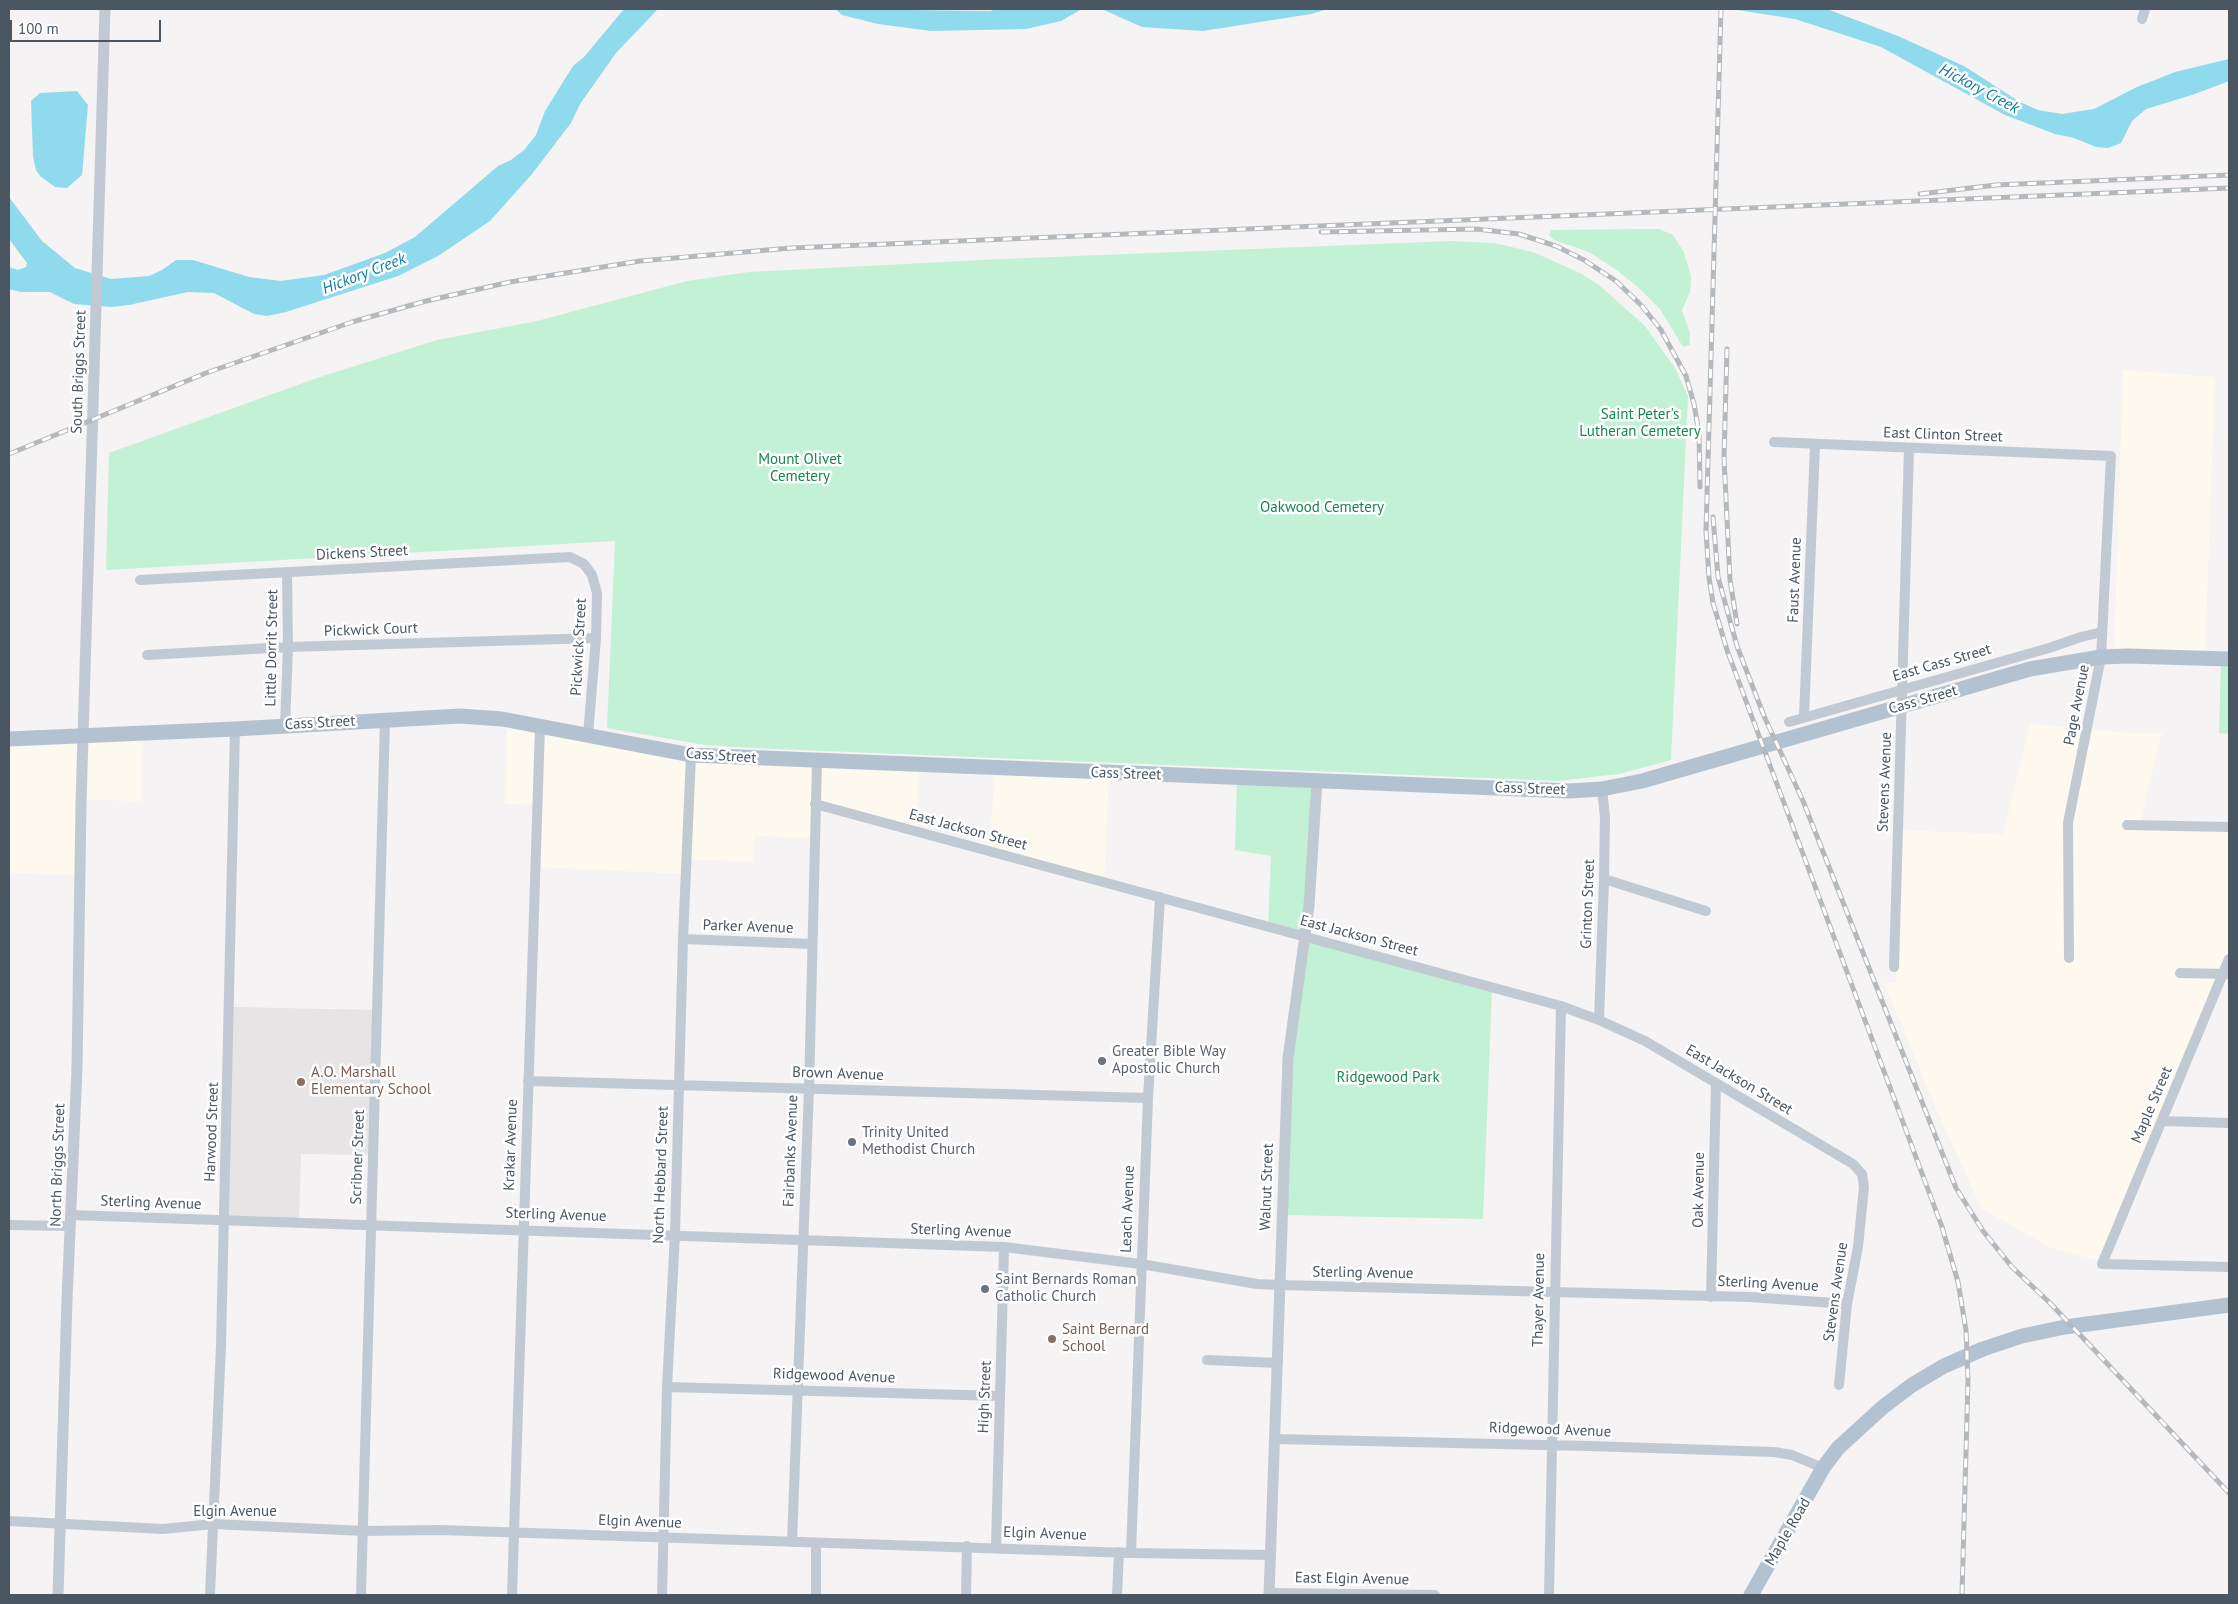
<!DOCTYPE html>
<html>
<head>
<meta charset="utf-8">
<style>
  body { margin:0 }
  #map { position:relative; width:2238px; height:1604px; overflow:hidden; background:#f5f3f3; font-family:"PT Sans",sans-serif }
  canvas { display:block }
  .frame { position:absolute; inset:0; border:10px solid #4a5661; pointer-events:none }
  .scale { position:absolute; left:10px; top:20px; width:151px; height:22px; box-sizing:border-box; border:2px solid #4a5661; border-top:0; padding-left:6px; font-size:15px; line-height:18px; white-space:nowrap; color:#4a5661; -webkit-text-stroke:4px #fff; paint-order:stroke }
</style>
</head>
<body>
<div id="map">
<canvas width="2238" height="1604"></canvas>
<div class="frame"></div>
<div class="scale">100 m</div>
</div>
<script>
const ctx = document.querySelector('canvas').getContext('2d');
ctx.lineJoin = 'round';
function paint(path, color) {
  ctx.fillStyle = color;
  ctx.fill(path, 'evenodd');
}
function toPath(rows) {
  const path = new Path2D();
  for (const r of rows) {
    path.moveTo(r[0], r[1]);
    for (let i = 2; i < r.length; i += 2) path.lineTo(r[i], r[i + 1]);
  }
  return path;
}
function trace(path, color, width, dash) {
  ctx.strokeStyle = color;
  ctx.lineWidth = width;
  ctx.lineCap = dash ? 'butt' : 'round';
  ctx.setLineDash(dash || []);
  ctx.stroke(path);
}
function drawText(font, color, halo, rows, align = 'center') {
  ctx.font = font + ' "PT Sans",sans-serif';
  ctx.lineWidth = 5;
  ctx.setLineDash([]);
  ctx.textBaseline = 'middle';
  ctx.strokeStyle = halo;
  ctx.fillStyle = color;
  for (const [text, x, y, turn = 0] of rows) {
    ctx.save();
    ctx.translate(x, y);
    ctx.rotate((+turn || 0) * Math.PI / 180);
    ctx.textAlign = isNaN(turn) ? turn : align;
    if (halo) ctx.strokeText(text, 0, 0);
    ctx.fillText(text, 0, 0);
    ctx.restore();
  }
}
const commercial = toPath([
  [2123,370,2215,377,2205,656,2114,655],
  [507,722,589,737,817,762,813,838,755,836,753,862,685,859,684,874,536,867,538,805,505,804],
  [2030,724,2131,733,2162,733,2140,823,2229,826,2229,957,2100,1261,2051,1248,1981,1208,1936,1108,1884,983,1896,983,1901,830,2003,834],
  [143,734,141,801,83,800,82,875,9,873,9,740],
  [818,762,919,766,917,832,816,804],
  [995,769,1109,775,1104,881,989,851]
]);
const education = toPath([
  [232,1007,375,1010,371,1155,301,1154,299,1221,226,1218]
]);
const green = toPath([
  [1644,229,1659,229,1673,235,1684,252,1691,277,1690,292,1682,310,1690,333,1690,345,1683,347,1660,309,1640,289,1618,271,1589,252,1554,240,1549,235,1551,230],
  [1452,241,1494,243,1533,252,1580,273,1599,285,1645,326,1675,368,1688,396,1671,760,1619,774,1558,781,752,748,704,745,607,728,615,541,106,570,109,453,317,378,437,340,537,321,687,281,749,272,1002,259],
  [2221,660,2229,660,2229,734,2219,733],
  [1237,779,1316,783,1304,936,1268,926,1271,856,1235,850],
  [1305,938,1492,989,1483,1219,1284,1215,1288,1059]
]);
const water = toPath([
  [624,9,658,9,616,53,580,104,571,123,532,174,490,221,438,256,398,276,286,312,267,316,254,314,214,293,188,292,129,305,111,307,74,304,50,292,21,292,9,289,9,267,18,270,26,267,27,263,9,239,9,197,42,241,75,268,111,279,149,276,162,270,176,260,193,260,249,277,281,281,324,275,385,253,415,237,498,166,511,160,524,150,536,135,545,111,573,66,584,57],
  [835,9,990,11,997,9,1328,9,1311,14,1203,31,1142,27,1104,10,1082,9,1061,21,1026,29,931,31,878,24,842,15],
  [1731,9,1827,9,1898,36,1964,66,2020,102,2038,110,2062,114,2094,109,2137,87,2175,72,2229,59,2229,81,2192,95,2146,109,2132,121,2121,143,2108,148,2096,147,2074,138,2055,134,2005,115,1881,47,1795,19],
  [77,91,88,105,82,175,67,188,55,187,40,176,36,170,33,157,31,101,40,93]
]);
const minor = toPath([
  [2142,19,2145,9],
  [1774,442,2111,456,2101,657,2068,823,2069,958],
  [140,580,570,557,584,564,592,575,597,593,596,638,588,735],
  [147,655,288,647,596,638],
  [1804,717,1815,445],
  [1789,722,2049,648,2081,637,2102,632],
  [285,725,288,647,287,572],
  [815,804,1561,1006,1599,1020,1645,1041,1853,1164,1862,1174,1864,1187,1858,1247,1847,1304,1839,1385],
  [2127,825,2229,827],
  [1604,879,1706,911],
  [683,939,812,944],
  [2229,959,2102,1264,2229,1267],
  [1894,967,1909,449],
  [2180,973,2228,974],
  [1599,1020,1604,879,1605,817,1602,789],
  [528,1081,1148,1098],
  [2162,1121,2229,1123],
  [71,1215,1004,1247,1141,1264,1257,1284,1280,1285,1750,1297,1847,1304],
  [9,1225,70,1226],
  [1711,1297,1716,1083],
  [1207,1360,1278,1363],
  [667,1387,1000,1396],
  [1274,1439,1589,1446,1774,1452,1792,1455,1823,1468],
  [9,1521,163,1529,213,1524,364,1531,440,1530,1131,1553,1270,1555],
  [792,1542,809,1089,817,761],
  [996,1547,1004,1247],
  [1131,1553,1148,1098,1160,897],
  [1269,1593,1435,1595],
  [210,1595,221,1345,235,729],
  [361,1595,385,720],
  [512,1595,540,726],
  [662,1595,667,1387,675,1234,683,939,691,755],
  [816,1595,816,1543],
  [966,1595,967,1546],
  [1117,1595,1119,1552],
  [1549,1595,1561,1006]
]);
const tertiary = toPath([
  [58,1595,67,1300,77,1068,81,803,105,9],
  [1269,1595,1288,1058,1309,906,1317,781]
]);
const primary = toPath([
  [9,739,235,729,460,716,502,719,691,755,1569,791,1602,789,1642,781,2030,669,2101,657,2128,656,2229,659],
  [1751,1595,1823,1468,1838,1448,1883,1407,1912,1385,1944,1366,1983,1349,2022,1336,2065,1327,2229,1305]
]);
const rail = toPath([
  [1721,9,1706,531,1709,578,1713,603,1727,650,1942,1227,1958,1282,1966,1330,1968,1380,1962,1595],
  [1920,194,1996,185,2229,175],
  [1321,232,1476,229,1519,234,1556,246,1584,260,1616,281,1642,306,1661,330,1686,376,1694,404,1699,433,1700,487],
  [1727,349,1724,458,1730,580,1737,624],
  [9,454,206,373,352,322,426,301,510,282,640,261,791,248,2229,188],
  [1713,517,1718,577,1737,646,1764,716,1803,801,1956,1188,1983,1231,2012,1267,2051,1304,2229,1493]
]);
const markers = [
  [1102,1061,5,"#6b7280"],
  [301,1082,5,"#8d6e63"],
  [852,1142,5,"#6b7280"],
  [985,1289,5,"#6b7280"],
  [1052,1339,5,"#8d6e63"]
];
const streetNames = [
  ["South Briggs Street",79,372,-88],
  ["East Clinton Street",1943,435,2],
  ["Dickens Street",362,553,-3],
  ["Faust Avenue",1795,580,-88],
  ["Pickwick Court",371,630,-2],
  ["Pickwick Street",579,647,-87],
  ["Little Dorrit Street",272,648,-89],
  ["East Cass Street",1942,663,-16],
  ["Cass Street",1923,700,-16],
  ["Page Avenue",2077,705,-79],
  ["Cass Street",320,723,-3],
  ["Cass Street",721,756,4],
  ["Cass Street",1126,774,2],
  ["Stevens Avenue",1885,782,-88],
  ["Cass Street",1530,789,2],
  ["East Jackson Street",968,830,15],
  ["Grinton Street",1588,904,-88],
  ["Parker Avenue",748,927,2],
  ["East Jackson Street",1359,936,15],
  ["Brown Avenue",838,1074,2],
  ["East Jackson Street",1739,1080,31],
  ["Maple Street",2152,1105,-67],
  ["Harwood Street",212,1132,-88],
  ["Krakar Avenue",511,1145,-88],
  ["Fairbanks Avenue",791,1151,-88],
  ["Scribner Street",358,1157,-88],
  ["North Briggs Street",58,1165,-88],
  ["North Hebbard Street",661,1175,-88],
  ["Walnut Street",1267,1187,-88],
  ["Oak Avenue",1699,1190,-89],
  ["Sterling Avenue",151,1203,2],
  ["Leach Avenue",1128,1209,-88],
  ["Sterling Avenue",556,1215,2],
  ["Sterling Avenue",961,1231,2],
  ["Sterling Avenue",1363,1273,1],
  ["Sterling Avenue",1768,1284,3],
  ["Stevens Avenue",1836,1292,-82],
  ["Thayer Avenue",1539,1300,-89],
  ["Ridgewood Avenue",834,1376,2],
  ["High Street",985,1397,-88],
  ["Ridgewood Avenue",1550,1430,2],
  ["Elgin Avenue",235,1512],
  ["Elgin Avenue",640,1522,2],
  ["Maple Road",1788,1532,-60],
  ["Elgin Avenue",1045,1534,2],
  ["East Elgin Avenue",1352,1579,1]
];
const parkNames = [
  ["Saint Peter's",1640,415],
  ["Lutheran Cemetery",1640,432],
  ["Mount Olivet",800,460],
  ["Cemetery",800,477],
  ["Oakwood Cemetery",1322,508],
  ["Ridgewood Park",1388,1078]
];
const worshipNames = [
  ["Greater Bible Way",1112,1052],
  ["Apostolic Church",1112,1069],
  ["Trinity United",862,1133],
  ["Methodist Church",862,1150],
  ["Saint Bernards Roman",995,1280],
  ["Catholic Church",995,1297]
];
const educationNames = [
  ["A.O. Marshall",311,1073],
  ["Elementary School",311,1090],
  ["Saint Bernard",1062,1330],
  ["School",1062,1347]
];
const waterNames = [
  ["Hickory Creek",1979,89,28],
  ["Hickory Creek",364,274,-21]
];
paint(commercial, '#fdf9ef');
paint(education, '#e6e4e5');
paint(green, '#c3f1d5');
paint(water, '#90daee');
trace(minor, '#c1cad2', 10);
trace(tertiary, '#c1cad2', 11);
trace(primary, '#b3c2d1', 15);
trace(rail, '#b5b8bd', 5);
trace(rail, '#fff', 3, [9]);
for (const [x, y, r, color] of markers) {
  const dot = new Path2D();
  dot.arc(x, y, r, 0, 2 * Math.PI);
  ctx.fillStyle = color;
  ctx.fill(dot);
  trace(dot, '#fff', 2);
}
drawText('15px', '#4a5661', '#fff', streetNames);
drawText('15px', '#17864f', '#fff', parkNames);
drawText('15px', '#5b616d', '#fff', worshipNames, 'left');
drawText('15px', '#785e54', '#fff', educationNames, 'left');
drawText('italic 16px', '#0c7c9b', '#fff', waterNames);
</script>
</body>
</html>
